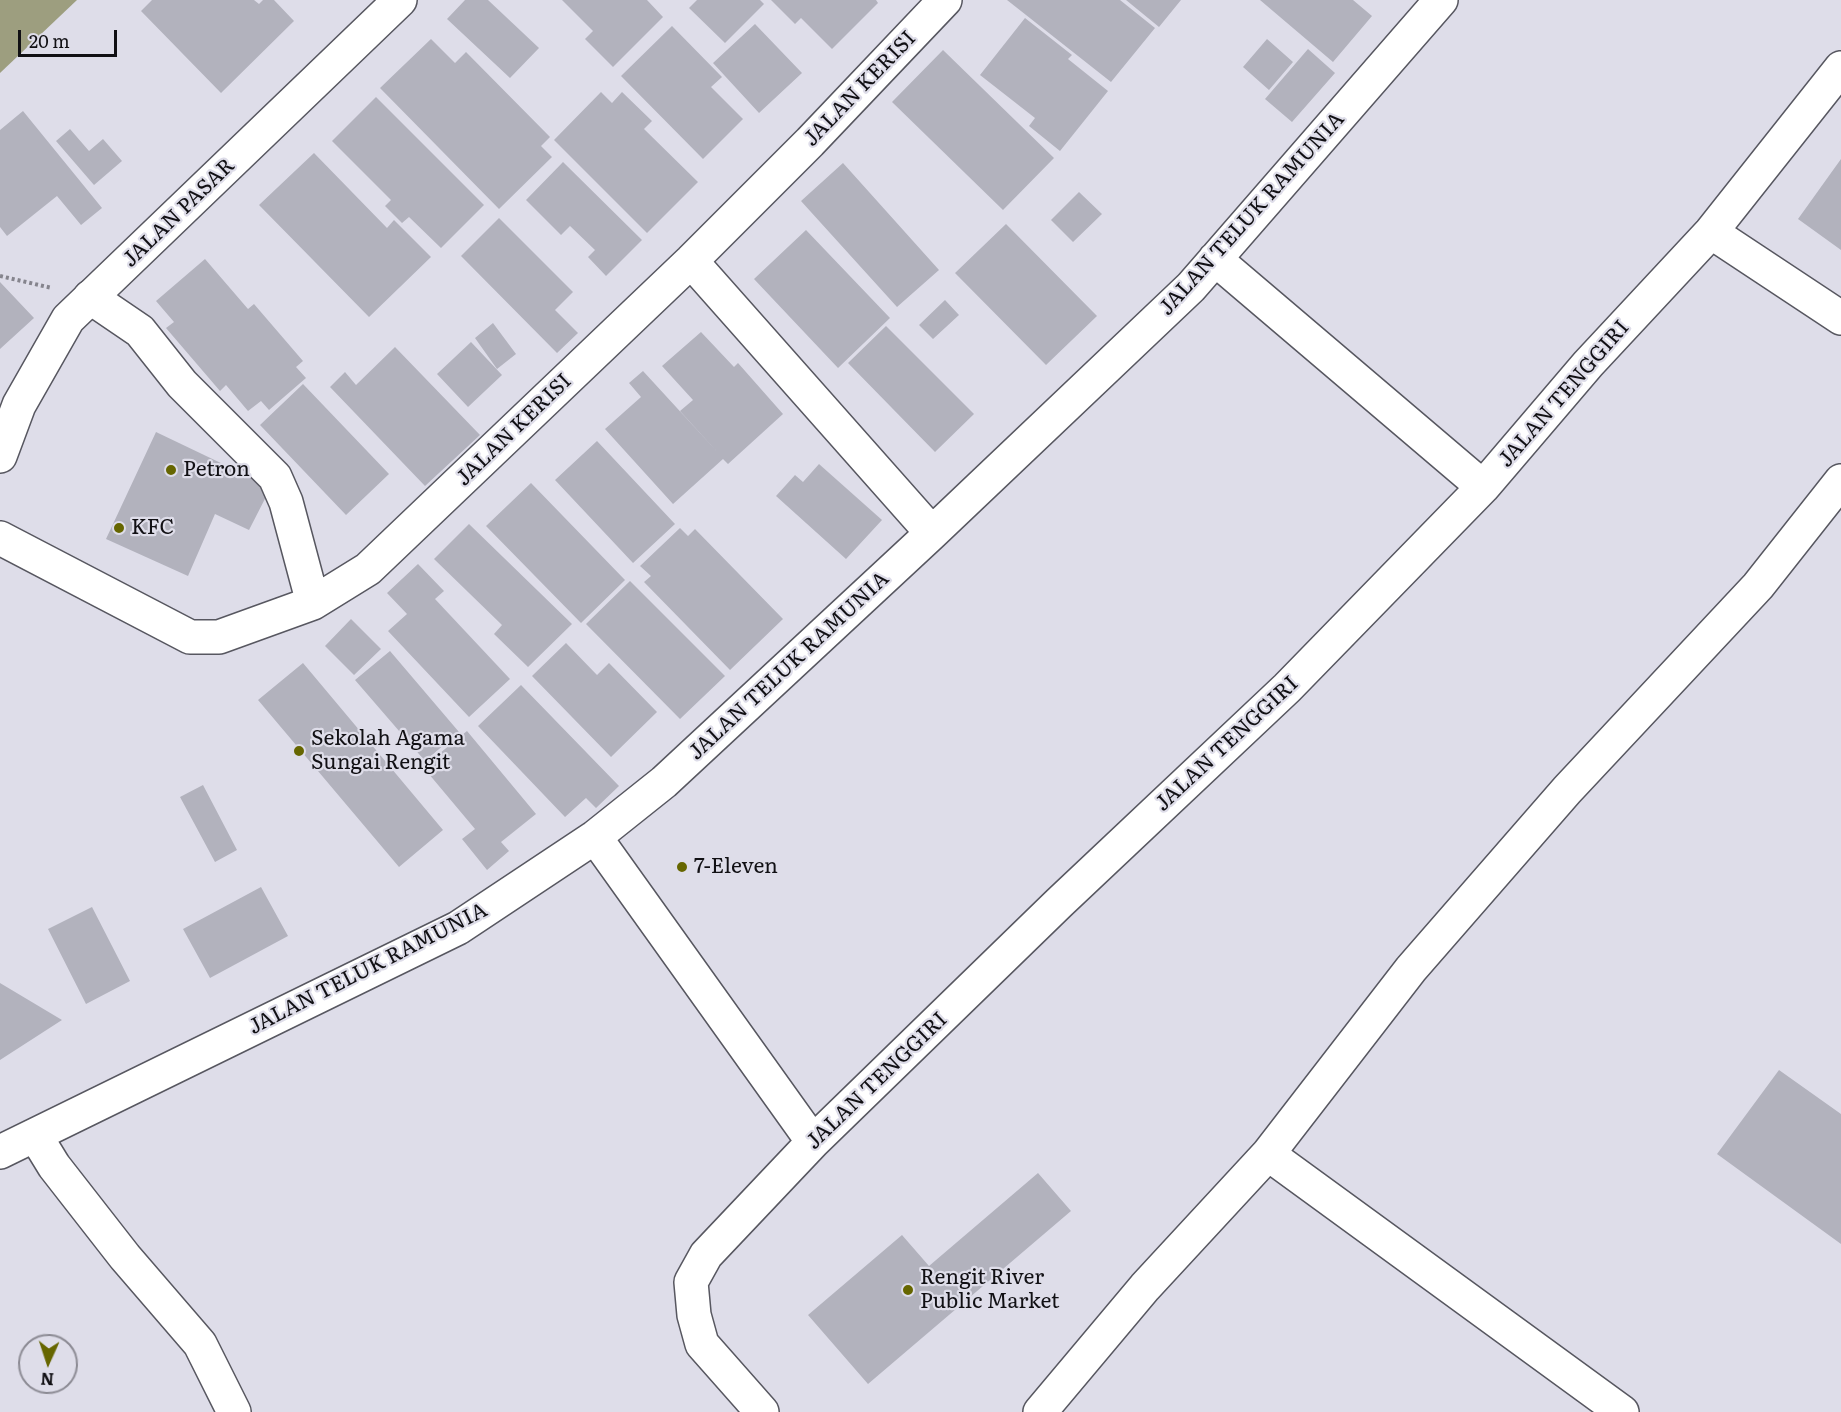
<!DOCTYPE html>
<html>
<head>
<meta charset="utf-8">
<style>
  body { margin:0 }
  #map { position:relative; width:1841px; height:1412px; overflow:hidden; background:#dedde9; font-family:Literata,serif }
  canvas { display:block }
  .north { position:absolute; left:18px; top:1334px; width:60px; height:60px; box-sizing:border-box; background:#dedde9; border:2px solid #8c8b94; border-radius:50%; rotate:183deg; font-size:16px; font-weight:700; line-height:24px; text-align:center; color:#111014 }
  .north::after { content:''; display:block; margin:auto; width:21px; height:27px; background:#660; clip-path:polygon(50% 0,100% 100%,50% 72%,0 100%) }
  .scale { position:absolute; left:18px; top:30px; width:99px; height:27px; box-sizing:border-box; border:3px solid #111014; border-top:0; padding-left:8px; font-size:18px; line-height:21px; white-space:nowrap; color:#111014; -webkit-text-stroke:4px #dedde9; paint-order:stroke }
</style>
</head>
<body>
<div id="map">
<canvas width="1841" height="1412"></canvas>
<div class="north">N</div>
<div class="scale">20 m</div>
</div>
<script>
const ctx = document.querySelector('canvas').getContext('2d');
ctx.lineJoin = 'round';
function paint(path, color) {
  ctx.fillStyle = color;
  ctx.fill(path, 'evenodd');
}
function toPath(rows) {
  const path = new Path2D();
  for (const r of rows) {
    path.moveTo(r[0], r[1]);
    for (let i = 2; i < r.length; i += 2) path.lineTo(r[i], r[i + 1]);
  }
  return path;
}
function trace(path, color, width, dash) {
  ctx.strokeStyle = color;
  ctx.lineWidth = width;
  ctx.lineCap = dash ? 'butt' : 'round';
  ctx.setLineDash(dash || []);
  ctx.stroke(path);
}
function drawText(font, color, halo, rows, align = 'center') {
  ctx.font = font + ' Literata,serif';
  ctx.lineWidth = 4.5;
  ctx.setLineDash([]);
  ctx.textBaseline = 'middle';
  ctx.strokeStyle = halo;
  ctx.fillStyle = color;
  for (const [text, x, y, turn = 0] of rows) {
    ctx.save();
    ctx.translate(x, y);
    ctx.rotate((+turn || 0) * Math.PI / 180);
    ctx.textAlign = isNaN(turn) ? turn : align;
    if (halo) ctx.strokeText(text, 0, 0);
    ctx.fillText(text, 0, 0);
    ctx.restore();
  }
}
const water = toPath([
  [0,0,77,0,0,73]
]);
const building = toPath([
  [152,0,254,0,259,4,263,0,274,0,294,21,221,93,141,11],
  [465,0,488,0,539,48,510,78,447,19],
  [562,0,647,0,663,17,613,67,585,39,593,31],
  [697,0,760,0,764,4,725,43,689,8],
  [771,0,876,0,878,3,832,49,801,18,795,24],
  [1007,0,1120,0,1155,28,1111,82],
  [1126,0,1181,0,1159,27],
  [1260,0,1353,0,1372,16,1333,62],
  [1025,18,1072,55,1068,59,1108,91,1060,151,1029,126,1035,118,980,75],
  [755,24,802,73,759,113,713,63],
  [672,26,722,77,711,87,743,119,703,159,621,76],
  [431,39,455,63,466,52,550,137,541,146,552,157,499,209,380,88],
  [1267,39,1293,62,1269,90,1243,67],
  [1308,49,1335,73,1292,122,1265,99],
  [943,50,1054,158,1003,210,892,102],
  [601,92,612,103,622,92,652,121,644,129,698,182,647,233,554,140],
  [376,97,484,205,441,248,409,217,402,223,385,206,391,200,332,141],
  [23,111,102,208,81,225,57,196,7,236,0,227,0,130],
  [70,129,89,151,103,139,122,161,94,185,56,141],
  [314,153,387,228,394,220,431,257,369,317,259,205],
  [1841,159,1841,250,1798,219],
  [563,162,642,240,606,276,588,257,595,250,570,226,561,235,526,200],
  [843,163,939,270,897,307,801,201],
  [1079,192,1102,214,1073,242,1051,220],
  [499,218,573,292,555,310,578,333,557,353,461,256],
  [1006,224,1097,316,1046,365,955,273],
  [806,230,890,318,838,368,754,279],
  [205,259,248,309,254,304,303,361,296,367,306,378,269,410,261,401,248,411,226,385,220,391,166,328,174,322,156,301],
  [0,282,34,318,0,349],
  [945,300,959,315,933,339,919,325],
  [493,323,516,354,497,369,475,338],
  [886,326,974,414,935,452,848,363],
  [701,332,734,367,738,363,783,414,728,464,723,459,673,504,605,429,641,397,629,383,643,371,721,456,680,411,693,400,662,366],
  [471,342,502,375,468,407,437,374],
  [395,347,480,435,425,486,330,387,345,372,356,385],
  [303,384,389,474,346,515,260,425],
  [156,432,271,487,249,530,215,514,188,576,106,539],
  [597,441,675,524,633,563,555,480],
  [819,464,882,520,846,559,776,496,795,475,803,482],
  [531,483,625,580,581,623,486,526],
  [469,524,572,624,528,667,494,634,502,625,434,559],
  [680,528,688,536,695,529,783,619,730,670,644,582,651,576,640,566],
  [418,564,444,591,435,599,510,679,469,717,388,631,407,614,387,593],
  [630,581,725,676,680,719,586,624],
  [351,619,381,649,354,675,325,646],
  [566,643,597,675,609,663,657,712,611,757,532,676],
  [390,651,459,732,425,761,355,680],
  [303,663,443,830,399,867,258,700],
  [521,685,619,786,596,808,586,798,565,817,478,726],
  [467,731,536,814,501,842,509,851,487,870,462,839,475,829,423,767],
  [203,785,237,850,215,862,180,797],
  [261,887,288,936,210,978,183,929],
  [92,907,130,981,86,1004,48,929],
  [0,983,62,1020,0,1060],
  [1779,1070,1841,1114,1841,1244,1717,1154],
  [1038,1173,1071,1211,868,1384,808,1315,902,1235,929,1266]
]);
const path = toPath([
  [0,276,52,288]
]);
const minor = toPath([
  [1711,232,1841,318],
  [1215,259,1483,487],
  [691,261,932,533],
  [90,297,140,331,182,384,275,477,286,502,313,603],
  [0,538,190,637,219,637,313,603,368,569,691,261,810,142,945,0],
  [595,837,813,1142],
  [35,1135,54,1166,125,1257,200,1344,234,1412],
  [0,1152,458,928,595,837,664,782,932,533,1191,287,1441,0],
  [1268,1154,1622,1412],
  [762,1412,702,1344,694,1315,691,1282,706,1255,813,1142,1059,903,1287,688,1483,487,1588,364,1711,232,1841,68],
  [1040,1412,1145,1287,1268,1154,1411,969,1567,790,1758,586,1841,481]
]);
const major = toPath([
  [0,456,19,405,68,319,400,0]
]);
const markers = [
  [171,470,6,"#660"],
  [119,528,6,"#660"],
  [299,751,6,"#660"],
  [682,867,6,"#660"],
  [908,1290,6,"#660"]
];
const streetNames = [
  ["JALAN KERISI",860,89,-46],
  ["JALAN PASAR",179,213,-44],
  ["JALAN TELUK RAMUNIA",1252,214,-48],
  ["JALAN TENGGIRI",1564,394,-49],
  ["JALAN KERISI",514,430,-44],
  ["JALAN TELUK RAMUNIA",789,666,-43],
  ["JALAN TENGGIRI",1227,744,-43],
  ["JALAN TELUK RAMUNIA",368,969,-27],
  ["JALAN TENGGIRI",877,1081,-44]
];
const poiNames = [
  ["Petron",183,470],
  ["KFC",131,528],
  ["Sekolah Agama",311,739],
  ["Sungai Rengit",311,763],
  ["7-Eleven",694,867],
  ["Rengit River",920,1278],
  ["Public Market",920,1302]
];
paint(water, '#9d9e7f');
paint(building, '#b2b2bd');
trace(minor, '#575760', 36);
trace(major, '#575760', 36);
trace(path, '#85848d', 4, [3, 3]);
trace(minor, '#fff', 33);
trace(major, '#fff', 33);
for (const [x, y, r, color] of markers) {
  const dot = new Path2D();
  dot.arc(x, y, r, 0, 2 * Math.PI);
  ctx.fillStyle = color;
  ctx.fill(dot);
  trace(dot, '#dedde9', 2);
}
drawText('21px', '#111014', '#dedde9', streetNames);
drawText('21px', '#111014', '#dedde9', poiNames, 'left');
</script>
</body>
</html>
